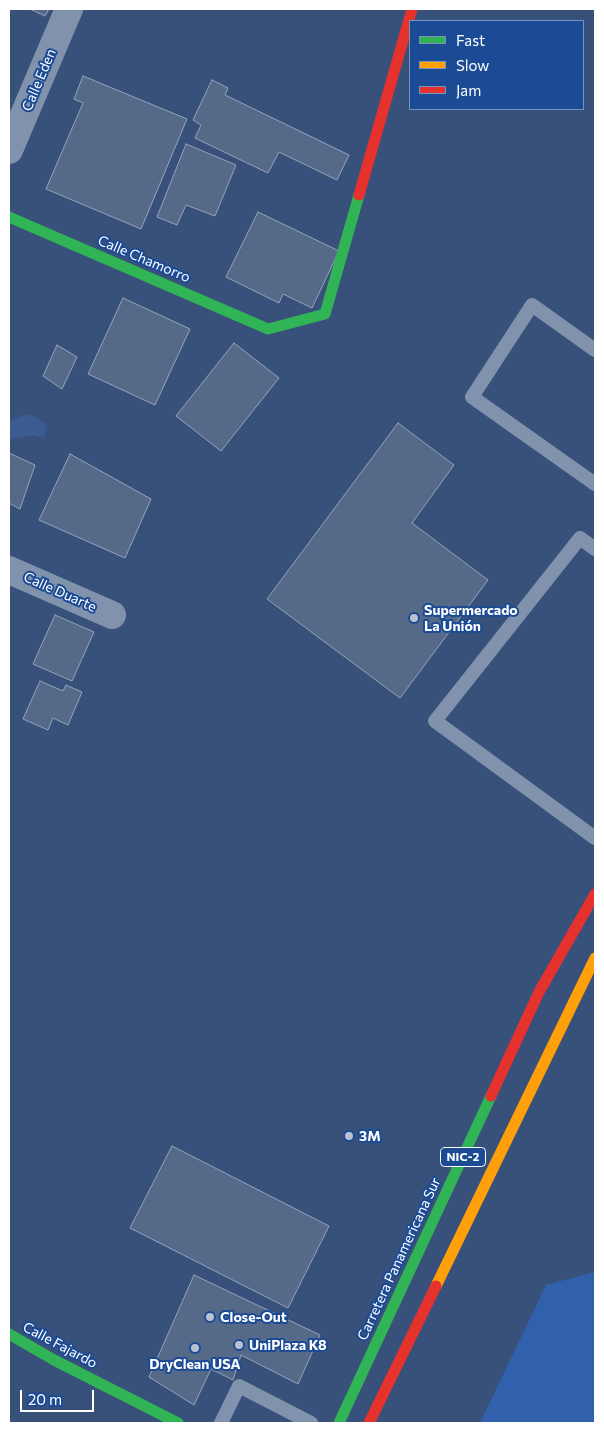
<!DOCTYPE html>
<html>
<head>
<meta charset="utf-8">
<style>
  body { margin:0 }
  #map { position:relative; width:604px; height:1432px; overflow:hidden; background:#38517a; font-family:Commissioner,sans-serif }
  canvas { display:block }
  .frame { position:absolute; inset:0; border:10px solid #fff; pointer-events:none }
  .legend { position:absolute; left:409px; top:20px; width:175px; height:90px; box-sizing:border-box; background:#1c4b96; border:1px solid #7793c0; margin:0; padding:6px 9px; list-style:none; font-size:15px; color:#fff }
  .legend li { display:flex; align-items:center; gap:10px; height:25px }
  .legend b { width:25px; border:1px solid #7793c0 }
  .scale { position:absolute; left:20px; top:1390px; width:74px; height:22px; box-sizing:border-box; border:2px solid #fff; border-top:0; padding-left:6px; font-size:15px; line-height:18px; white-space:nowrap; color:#fff; -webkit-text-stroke:4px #1c4b96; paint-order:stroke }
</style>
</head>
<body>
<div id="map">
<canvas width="604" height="1432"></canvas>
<div class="frame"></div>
<ul class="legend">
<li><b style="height:6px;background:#30b455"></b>Fast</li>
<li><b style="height:6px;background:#ff9f0a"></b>Slow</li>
<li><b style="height:6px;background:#e5322d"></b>Jam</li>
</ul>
<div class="scale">20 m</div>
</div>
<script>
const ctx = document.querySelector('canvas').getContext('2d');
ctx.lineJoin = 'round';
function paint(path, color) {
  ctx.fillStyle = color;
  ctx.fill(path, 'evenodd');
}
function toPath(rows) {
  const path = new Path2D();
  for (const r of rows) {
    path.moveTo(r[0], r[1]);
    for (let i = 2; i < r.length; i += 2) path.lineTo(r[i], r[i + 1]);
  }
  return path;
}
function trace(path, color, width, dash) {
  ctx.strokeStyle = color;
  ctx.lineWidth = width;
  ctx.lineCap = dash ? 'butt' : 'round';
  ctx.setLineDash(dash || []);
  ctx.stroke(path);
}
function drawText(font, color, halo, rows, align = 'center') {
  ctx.font = font + ' Commissioner,sans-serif';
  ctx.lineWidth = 4;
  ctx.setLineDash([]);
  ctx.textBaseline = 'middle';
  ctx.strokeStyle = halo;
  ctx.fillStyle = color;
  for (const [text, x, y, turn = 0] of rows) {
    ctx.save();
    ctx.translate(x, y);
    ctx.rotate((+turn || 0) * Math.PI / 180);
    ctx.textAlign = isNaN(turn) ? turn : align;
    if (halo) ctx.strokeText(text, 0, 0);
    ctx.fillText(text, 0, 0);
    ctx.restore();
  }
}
const green = toPath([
  [595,1272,595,1423,480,1423,546,1285]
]);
const water = toPath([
  [26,414,36,417,47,425,44,438,33,435,9,440,9,422]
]);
const building = toPath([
  [30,9,49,9,45,16,30,9],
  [83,76,187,119,141,229,46,189,83,103,74,99,83,76],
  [212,80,228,88,225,95,349,155,337,180,279,152,268,173,195,138,201,125,193,120,212,80],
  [186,144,236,165,215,216,186,205,177,225,157,217,186,144],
  [258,212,339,251,312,308,283,294,279,303,226,277,258,212],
  [123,298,190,329,155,405,88,374,123,298],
  [234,343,279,378,221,451,176,416,234,343],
  [57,345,77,357,62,389,43,376,57,345],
  [398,423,454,465,412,523,488,580,400,698,267,599,398,423],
  [9,453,35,465,20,509,9,503,9,453],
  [70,454,151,499,125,558,39,520,70,454],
  [55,615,94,632,72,681,33,664,55,615],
  [40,681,63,691,66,685,82,692,68,725,53,718,48,730,23,719,40,681],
  [172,1146,329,1226,288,1308,130,1228,172,1146],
  [194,1275,320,1335,298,1384,241,1355,233,1380,211,1369,194,1405,149,1377,194,1275]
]);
const lane = toPath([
  [595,350,532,305,472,397,595,484],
  [595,549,580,538,435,721,595,838],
  [221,1423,239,1386,311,1423]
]);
const street = toPath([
  [9,150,69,9],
  [9,570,112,615]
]);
const fast = toPath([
  [9,217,268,329,325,314,359,195],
  [9,1334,54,1360,178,1423],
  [339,1423,491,1096]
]);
const slow = toPath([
  [436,1286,595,958]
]);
const jam = toPath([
  [359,195,412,9],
  [491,1096,539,992,595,894],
  [369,1423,436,1286]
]);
const markers = [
  [414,618,5,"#b9c2d0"],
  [349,1136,5,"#b9c2d0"],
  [210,1317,5,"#b9c2d0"],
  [239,1345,5,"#b9c2d0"],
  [195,1348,5,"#b9c2d0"]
];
const shields = [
  [463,1157,45]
];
const shieldNames = [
  ["NIC-2",463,1157]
];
const streetNames = [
  ["Calle Eden",39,80,-67],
  ["Calle Chamorro",144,259,23],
  ["Calle Duarte",60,592,24],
  ["Carretera Panamericana Sur",399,1259,-65],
  ["Calle Fajardo",60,1345,28]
];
const poiNames = [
  ["Supermercado",424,610],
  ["La Unión",424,626],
  ["3M",359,1136],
  ["Close-Out",220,1317],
  ["UniPlaza K8",249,1345],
  ["DryClean USA",195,1364,"center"]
];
paint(green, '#3161ac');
paint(water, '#3c5b91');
paint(building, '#556989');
trace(building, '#96a4ba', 1);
trace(lane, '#8192ad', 14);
trace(street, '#8192ad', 28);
trace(fast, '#30b455', 11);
trace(slow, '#ff9f0a', 11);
trace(jam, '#e5322d', 11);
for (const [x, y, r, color] of markers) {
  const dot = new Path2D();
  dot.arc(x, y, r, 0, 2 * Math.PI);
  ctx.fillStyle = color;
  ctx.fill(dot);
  trace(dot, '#1c4b96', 2);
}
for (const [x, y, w] of shields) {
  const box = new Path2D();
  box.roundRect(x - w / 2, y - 9.5, w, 19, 4);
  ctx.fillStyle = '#1c4b96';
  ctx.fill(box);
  trace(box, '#fff', 1);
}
drawText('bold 12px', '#fff', null, shieldNames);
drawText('14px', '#fff', '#1c4b96', streetNames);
drawText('bold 14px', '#fff', '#1c4b96', poiNames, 'left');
</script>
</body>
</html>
